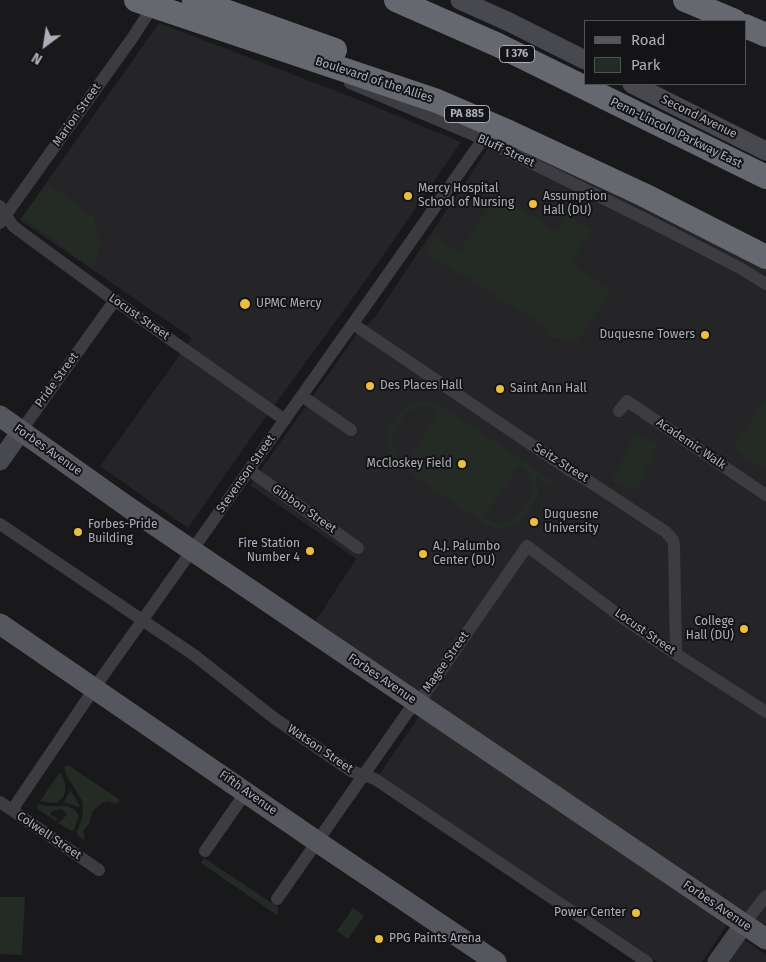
<!DOCTYPE html>
<html>
<head>
<meta charset="utf-8">
<style>
  body { margin:0 }
  #map { position:relative; width:766px; height:962px; overflow:hidden; background:#19191b; font-family:"Fira Sans",sans-serif }
  canvas { display:block }
  .legend { position:absolute; left:584px; top:20px; width:162px; height:65px; box-sizing:border-box; background:#141416; border:1px solid #515258; margin:0; padding:6px 9px; list-style:none; font-size:15px; color:#acafba }
  .legend li { display:flex; align-items:center; gap:10px; height:25px }
  .legend b { width:25px; border:1px solid #515258 }
  .north { position:absolute; left:20px; top:20px; width:50px; height:50px; -webkit-text-stroke:4px #141416; paint-order:stroke; rotate:211deg; font-size:14px; font-weight:700; line-height:20px; text-align:center; color:#acafba }
  .north::after { content:''; display:block; margin:auto; width:18px; height:22px; background:#acafba; clip-path:polygon(50% 0,100% 100%,50% 72%,0 100%) }
</style>
</head>
<body>
<div id="map">
<canvas width="766" height="962"></canvas>
<ul class="legend">
<li><b style="height:6px;background:#56575e"></b>Road</li>
<li><b style="height:14px;background:#232b24"></b>Park</li>
</ul>
<div class="north">N</div>
</div>
<script>
const ctx = document.querySelector('canvas').getContext('2d');
ctx.lineJoin = 'round';
function paint(path, color) {
  ctx.fillStyle = color;
  ctx.fill(path, 'evenodd');
}
function toPath(rows) {
  const path = new Path2D();
  for (const r of rows) {
    path.moveTo(r[0], r[1]);
    for (let i = 2; i < r.length; i += 2) path.lineTo(r[i], r[i + 1]);
  }
  return path;
}
function trace(path, color, width, dash) {
  ctx.strokeStyle = color;
  ctx.lineWidth = width;
  ctx.lineCap = dash ? 'butt' : 'round';
  ctx.setLineDash(dash || []);
  ctx.stroke(path);
}
function drawText(font, color, halo, rows, align = 'center') {
  ctx.font = font + ' "Fira Sans",sans-serif';
  ctx.lineWidth = 4;
  ctx.setLineDash([]);
  ctx.textBaseline = 'middle';
  ctx.strokeStyle = halo;
  ctx.fillStyle = color;
  for (const [text, x, y, turn = 0] of rows) {
    ctx.save();
    ctx.translate(x, y);
    ctx.rotate((+turn || 0) * Math.PI / 180);
    ctx.textAlign = isNaN(turn) ? turn : align;
    if (halo) ctx.strokeText(text, 0, 0);
    ctx.fillText(text, 0, 0);
    ctx.restore();
  }
}
const built = toPath([
  [159,23,349,96,461,142,373,270,260,425,188,528,100,466,192,338,20,220],
  [497,135,766,268,766,927,315,622,356,559,250,485,356,335,375,317],
  [420,715,729,922,702,962,657,962,379,775],
  [742,938,766,955,766,962,725,962]
]);
const green = toPath([
  [48,183,95,218,96,232,101,241,95,265,90,266,24,218,23,216],
  [499,193,556,232,567,215,592,230,572,260,575,262,573,265,611,291,576,343,564,338,546,338,551,330,425,252,435,235,459,252],
  [766,399,766,471,732,449],
  [420,401,429,401,438,404,553,481,550,486,536,478,538,490,536,499,526,515,519,522,511,527,502,529,496,528,487,525,400,466,393,460,390,454,387,445,386,439,388,430,403,409,411,404],
  [423,406,433,408,439,412,405,463,397,456,394,449,392,442,393,434,396,427,407,413,415,408],
  [519,466,527,473,532,482,532,492,530,499,519,515,512,520,506,522,499,523,489,520,484,516],
  [635,433,658,444,636,491,612,480],
  [68,765,120,800,117,804,107,801,102,803,93,811,89,824,83,831,85,841,77,835,77,831,82,818,83,808,82,801,66,774,64,767],
  [60,772,65,783,65,792,63,797,58,802,54,803,40,801],
  [70,790,75,797,79,805,79,807,64,802],
  [38,804,44,806,66,806,74,809,78,814,78,818,74,830,72,831,58,823,67,815,62,809,52,811,50,814,58,819,56,821,38,809,37,806],
  [204,858,278,907,278,916,201,863],
  [0,897,25,897,22,955,0,954],
  [353,908,364,916,348,939,337,931]
]);
const street = toPath([
  [350,83,483,139,655,224,740,268,766,284],
  [0,206,13,226,25,235,107,295,285,420],
  [0,223,133,37,153,6,157,8],
  [353,324,572,472,587,480,666,532,673,540,674,545,676,654],
  [302,396,351,430],
  [619,411,627,401,766,495],
  [21,431,115,300],
  [249,470,358,548],
  [0,524,194,655,274,718,351,771,375,779,647,962],
  [0,802,99,870],
  [12,810,100,680,376,291,483,139],
  [205,851,246,792],
  [277,899,407,713,424,695,527,546,624,619,676,654,766,712],
  [744,924,766,896]
]);
const secondary = toPath([
  [460,0,509,22,585,60],
  [632,84,766,151],
  [0,461,21,431],
  [717,962,744,924]
]);
const primary = toPath([
  [0,416,128,507,766,939],
  [0,624,325,847,496,962]
]);
const highway = toPath([
  [136,0,437,101,509,132,644,195,766,257],
  [194,0,335,50],
  [396,0,498,45,766,177],
  [685,0,735,21],
  [745,26,766,35]
]);
const markers = [
  [408,196,5,"#e8be43"],
  [533,204,5,"#e8be43"],
  [245,304,6,"#e8be43"],
  [705,335,5,"#e8be43"],
  [370,386,5,"#e8be43"],
  [500,389,5,"#e8be43"],
  [462,464,5,"#e8be43"],
  [534,522,5,"#e8be43"],
  [78,532,5,"#e8be43"],
  [310,551,5,"#e8be43"],
  [423,554,5,"#e8be43"],
  [744,629,5,"#e8be43"],
  [636,913,5,"#e8be43"],
  [379,939,5,"#e8be43"]
];
const shields = [
  [517,54,35],
  [467,114,45]
];
const shieldNames = [
  ["I 376",517,54],
  ["PA 885",467,114]
];
const streetNames = [
  ["Boulevard of the Allies",374,80,18],
  ["Marion Street",77,115,-55],
  ["Second Avenue",699,117,26],
  ["Penn-Lincoln Parkway East",676,133,26],
  ["Bluff Street",506,151,25],
  ["Locust Street",139,317,35],
  ["Pride Street",57,380,-54],
  ["Academic Walk",691,444,34],
  ["Forbes Avenue",48,450,35],
  ["Seitz Street",561,463,32],
  ["Stevenson Street",246,474,-55],
  ["Gibbon Street",304,509,35],
  ["Locust Street",645,632,35],
  ["Magee Street",446,662,-55],
  ["Forbes Avenue",382,679,34],
  ["Watson Street",320,749,34],
  ["Fifth Avenue",248,793,35],
  ["Colwell Street",49,836,34],
  ["Forbes Avenue",717,906,34]
];
const poiNames = [
  ["Mercy Hospital",418,189],
  ["School of Nursing",418,203],
  ["Assumption",543,197],
  ["Hall (DU)",543,211],
  ["UPMC Mercy",256,304],
  ["Duquesne Towers",695,335,"right"],
  ["Des Places Hall",380,386],
  ["Saint Ann Hall",510,389],
  ["McCloskey Field",452,464,"right"],
  ["Duquesne",544,515],
  ["University",544,529],
  ["Forbes-Pride",88,525],
  ["Building",88,539],
  ["Fire Station",300,544,"right"],
  ["Number 4",300,558,"right"],
  ["A.J. Palumbo",433,547],
  ["Center (DU)",433,561],
  ["College",734,622,"right"],
  ["Hall (DU)",734,636,"right"],
  ["Power Center",626,913,"right"],
  ["PPG Paints Arena",389,939]
];
paint(built, '#252528');
paint(green, '#232b24');
trace(street, '#3c3c41', 12);
trace(secondary, '#48494f', 19);
trace(primary, '#56575e', 21);
trace(highway, '#666870', 24);
for (const [x, y, r, color] of markers) {
  const dot = new Path2D();
  dot.arc(x, y, r, 0, 2 * Math.PI);
  ctx.fillStyle = color;
  ctx.fill(dot);
  trace(dot, '#141416', 2);
}
for (const [x, y, w] of shields) {
  const box = new Path2D();
  box.roundRect(x - w / 2, y - 8.5, w, 17, 4);
  ctx.fillStyle = '#141416';
  ctx.fill(box);
  trace(box, '#acafba', 1);
}
drawText('bold 11px', '#acafba', null, shieldNames);
drawText('12px', '#acafba', '#141416', streetNames);
drawText('12px', '#acafba', '#141416', poiNames, 'left');
</script>
</body>
</html>
